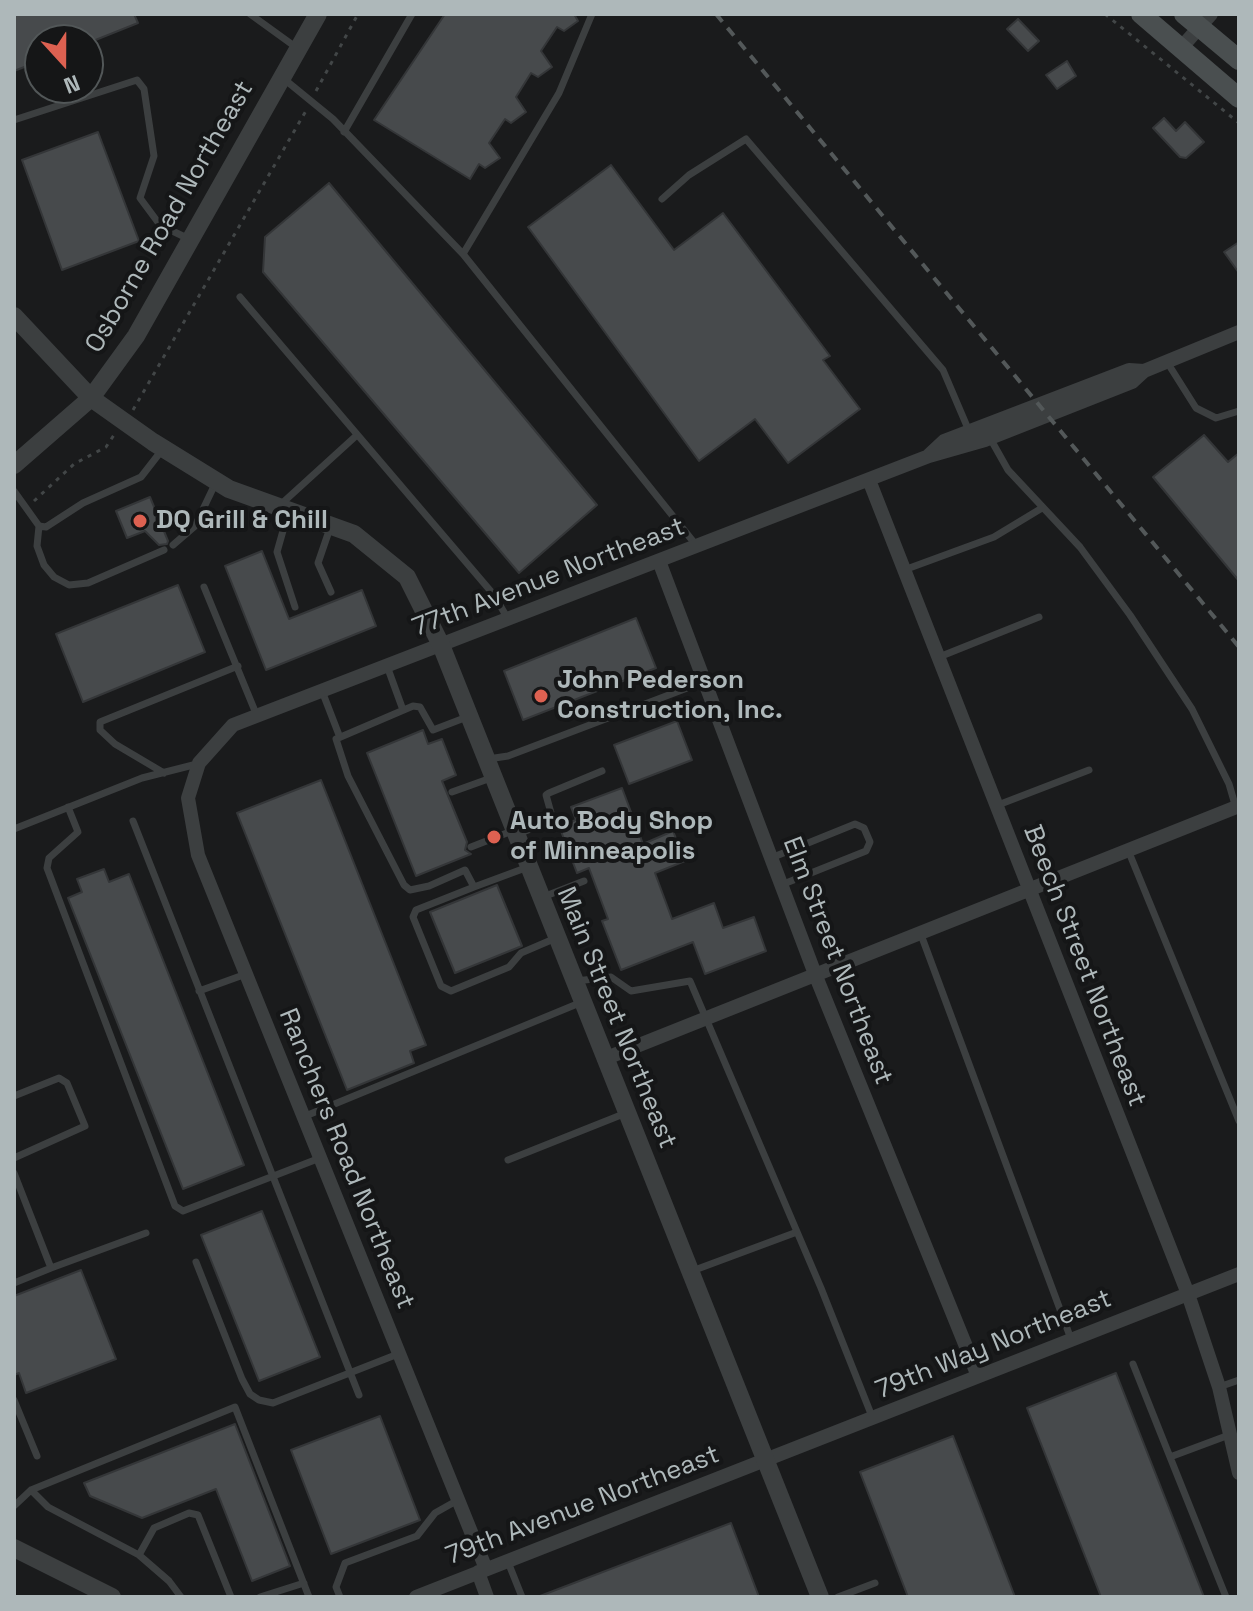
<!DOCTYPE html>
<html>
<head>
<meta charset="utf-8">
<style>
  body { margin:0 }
  #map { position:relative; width:1253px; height:1611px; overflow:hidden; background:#1a1b1c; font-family:"Space Grotesk",sans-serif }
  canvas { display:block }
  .frame { position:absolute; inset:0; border:16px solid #aeb8ba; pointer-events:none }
  .north { position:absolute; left:24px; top:24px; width:80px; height:80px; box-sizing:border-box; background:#151617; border:2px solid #525758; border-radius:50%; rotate:159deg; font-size:22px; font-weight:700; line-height:32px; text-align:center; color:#aeb8ba }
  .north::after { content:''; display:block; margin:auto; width:28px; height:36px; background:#dd6151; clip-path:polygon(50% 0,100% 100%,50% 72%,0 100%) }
</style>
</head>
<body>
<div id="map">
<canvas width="1253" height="1611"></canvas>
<div class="frame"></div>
<div class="north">N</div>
</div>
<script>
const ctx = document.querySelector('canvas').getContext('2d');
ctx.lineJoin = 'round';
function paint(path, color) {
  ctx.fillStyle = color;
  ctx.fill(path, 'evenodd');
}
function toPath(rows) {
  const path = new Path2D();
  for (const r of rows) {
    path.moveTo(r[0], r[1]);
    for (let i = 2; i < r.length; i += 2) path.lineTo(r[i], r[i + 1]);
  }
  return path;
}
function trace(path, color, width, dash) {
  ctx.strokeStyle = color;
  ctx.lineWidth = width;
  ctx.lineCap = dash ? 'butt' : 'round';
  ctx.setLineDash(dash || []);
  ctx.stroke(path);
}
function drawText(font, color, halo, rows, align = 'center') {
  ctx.font = font + ' "Space Grotesk",sans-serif';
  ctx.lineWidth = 8;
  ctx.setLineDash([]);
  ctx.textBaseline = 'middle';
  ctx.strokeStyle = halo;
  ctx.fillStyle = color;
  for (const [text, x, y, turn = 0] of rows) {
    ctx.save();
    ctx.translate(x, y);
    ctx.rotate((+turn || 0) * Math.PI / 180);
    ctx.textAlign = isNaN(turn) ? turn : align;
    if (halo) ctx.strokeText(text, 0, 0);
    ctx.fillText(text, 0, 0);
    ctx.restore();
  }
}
const building = toPath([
  [14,14,134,14,138,23,88,43,40,40,40,61,14,71,14,14],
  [445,14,574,14,578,21,564,31,557,27,541,51,552,67,538,77,531,73,516,97,526,112,511,123,505,119,489,143,500,158,485,168,479,164,470,179,374,120,445,14],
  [1018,19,1039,41,1028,51,1007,29,1018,19],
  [1067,61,1076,76,1057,89,1046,75,1067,61],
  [1164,118,1176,131,1185,122,1204,142,1186,158,1180,157,1153,128,1164,118],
  [98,132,139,241,62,270,22,160,98,132],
  [611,165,674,250,723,213,830,356,823,360,860,409,788,463,755,419,699,461,528,227,611,165],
  [329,183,597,505,519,573,263,272,265,237,329,183],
  [1239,242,1239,273,1224,252,1239,242],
  [1204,435,1228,462,1239,453,1239,581,1153,477,1204,435],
  [150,497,168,541,167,544,159,545,145,531,127,538,116,511,150,497],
  [262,551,289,619,362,590,376,626,266,670,225,566,262,551],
  [178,585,205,652,83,702,56,634,178,585],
  [636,618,656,668,523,720,504,671,636,618],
  [677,721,692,760,629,784,614,745,677,721],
  [423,730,428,744,442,739,456,775,442,781,467,842,465,850,471,854,416,876,367,753,423,730],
  [321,780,426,1045,410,1051,414,1063,347,1090,237,813,321,780],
  [622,788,643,844,673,831,685,861,655,873,672,919,714,903,723,928,754,917,766,951,705,974,693,942,621,970,602,921,608,919,589,868,577,873,559,826,576,820,571,807,622,788],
  [104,869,109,882,129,874,244,1165,183,1189,68,898,82,892,77,879,104,869],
  [497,885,522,946,455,973,430,912,497,885],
  [262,1211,320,1357,259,1381,201,1235,262,1211],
  [81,1270,116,1359,26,1393,19,1373,14,1375,14,1296,81,1270],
  [1116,1373,1204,1597,1101,1597,1027,1408,1116,1373],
  [380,1416,420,1520,331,1554,291,1450,380,1416],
  [235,1424,290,1566,252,1581,216,1489,142,1518,90,1496,84,1483,235,1424],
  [953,1436,1015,1597,908,1597,860,1472,953,1436],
  [731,1523,759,1597,541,1597,540,1596,731,1523]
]);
const path = toPath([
  [1105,14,1239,123],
  [316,91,358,14],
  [133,410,307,109],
  [34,501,74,464,106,447,114,435]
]);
const service = toPath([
  [250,14,297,48],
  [284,79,333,119,463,254,696,545],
  [14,120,137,80,144,89,154,156,140,198,160,225,189,239],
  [344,132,412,14],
  [662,199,689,175,746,139,943,370,969,431],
  [463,254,559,93,592,14],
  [240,297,494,595,508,619],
  [1167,362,1196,408,1216,418,1239,411],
  [990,438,1008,470,1080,547,1130,615,1192,709,1229,784,1236,808],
  [14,491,39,526,46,527,83,503,141,477,162,450],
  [279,506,357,435],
  [288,513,277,552,295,607],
  [39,526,37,546,44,565,54,577,69,585,88,583,164,550],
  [330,528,318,563,331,592],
  [173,545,195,526,216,482],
  [904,570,994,537,1042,508],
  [204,587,257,716],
  [939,657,1039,617],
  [387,666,403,710],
  [322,691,339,735],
  [467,717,433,730,420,707,413,706,336,739,348,776,404,885,410,890,429,886,465,870,474,887,528,867],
  [488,759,508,756,703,682],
  [164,773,115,744,100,730,100,722,238,666],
  [452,792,491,778],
  [998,805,1089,770],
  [68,807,78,832,49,858,47,868,175,1206,183,1211,320,1158],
  [133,821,359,1395],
  [14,829,142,778,197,764],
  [518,834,553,820,546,795,549,793,602,771],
  [471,847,512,831],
  [1128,850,1239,1121],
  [771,858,855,824,864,828,870,842,866,851,781,885],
  [474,887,416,910,413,917,441,986,451,991,509,967,521,953,556,938],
  [543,897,584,881],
  [920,932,1071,1339],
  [576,981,611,977,631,991,690,981,821,1288,873,1419],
  [199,991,246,974],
  [14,1096,59,1078,67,1083,85,1126,14,1158],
  [303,1117,582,1002],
  [508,1160,626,1113],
  [14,1173,51,1268,14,1283],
  [196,1262,242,1379,250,1394,259,1400,273,1403,398,1354],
  [51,1268,146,1233],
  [692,1271,797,1232],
  [1133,1364,1170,1457,1229,1435],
  [1219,1387,1239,1380],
  [14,1400,37,1456],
  [1170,1457,1226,1597],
  [31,1490,48,1507,139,1555,169,1581,181,1597],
  [14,1506,31,1490,235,1407,309,1597],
  [139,1555,154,1528,189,1513,198,1515,231,1597],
  [508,1562,522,1597],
  [260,1597,304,1583],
  [340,1597,336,1587,345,1563,417,1536,435,1513,458,1500],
  [838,1597,875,1583]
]);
const minor = toPath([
  [1181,48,1211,14],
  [929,455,944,441,1129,370,1144,371],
  [869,480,1188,1294,1219,1387,1239,1473],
  [659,561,815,974,978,1376],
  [604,1059,1239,806],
  [486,1569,198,855,188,798,199,763,233,725,929,456,985,440,1132,382,1144,371,1239,332],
  [478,1572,487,1597],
  [416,1597,1239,1274]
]);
const tertiary = toPath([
  [14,316,91,398,153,442,229,489,354,534,407,577,441,645,820,1597],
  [14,465,91,398,136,336,318,14],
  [14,1548,112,1597]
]);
const secondary = toPath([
  [1141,14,1239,98],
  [1184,14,1239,60]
]);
const rail = toPath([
  [716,14,1239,647]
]);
const markers = [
  [140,521,8,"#dd6151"],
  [541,696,8,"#dd6151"],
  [494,837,8,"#dd6151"]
];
const streetNames = [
  ["Osborne Road Northeast",170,217,-60],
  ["77th Avenue Northeast",549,578,-21],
  ["Elm Street Northeast",837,961,69],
  ["Beech Street Northeast",1084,966,69],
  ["Main Street Northeast",616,1018,68],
  ["Ranchers Road Northeast",346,1159,68],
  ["79th Way Northeast",994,1345,-22],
  ["79th Avenue Northeast",583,1506,-21]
];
const poiNames = [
  ["DQ Grill & Chill",156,521],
  ["John Pederson",557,681],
  ["Construction, Inc.",557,711],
  ["Auto Body Shop",510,822],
  ["of Minneapolis",510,852]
];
paint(building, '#474a4c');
trace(building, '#343638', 2);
trace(path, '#424647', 3, [4, 6]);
trace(service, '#3c3f40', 7);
trace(minor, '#3c3f40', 14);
trace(tertiary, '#3c3f40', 18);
trace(secondary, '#4a4f50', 20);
trace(rail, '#535859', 4, [10, 8]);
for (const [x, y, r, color] of markers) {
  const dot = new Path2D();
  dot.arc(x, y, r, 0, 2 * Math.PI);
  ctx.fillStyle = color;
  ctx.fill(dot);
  trace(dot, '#151617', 3);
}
drawText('26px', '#aeb8ba', '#151617', streetNames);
drawText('bold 26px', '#aeb8ba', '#151617', poiNames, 'left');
</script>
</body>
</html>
